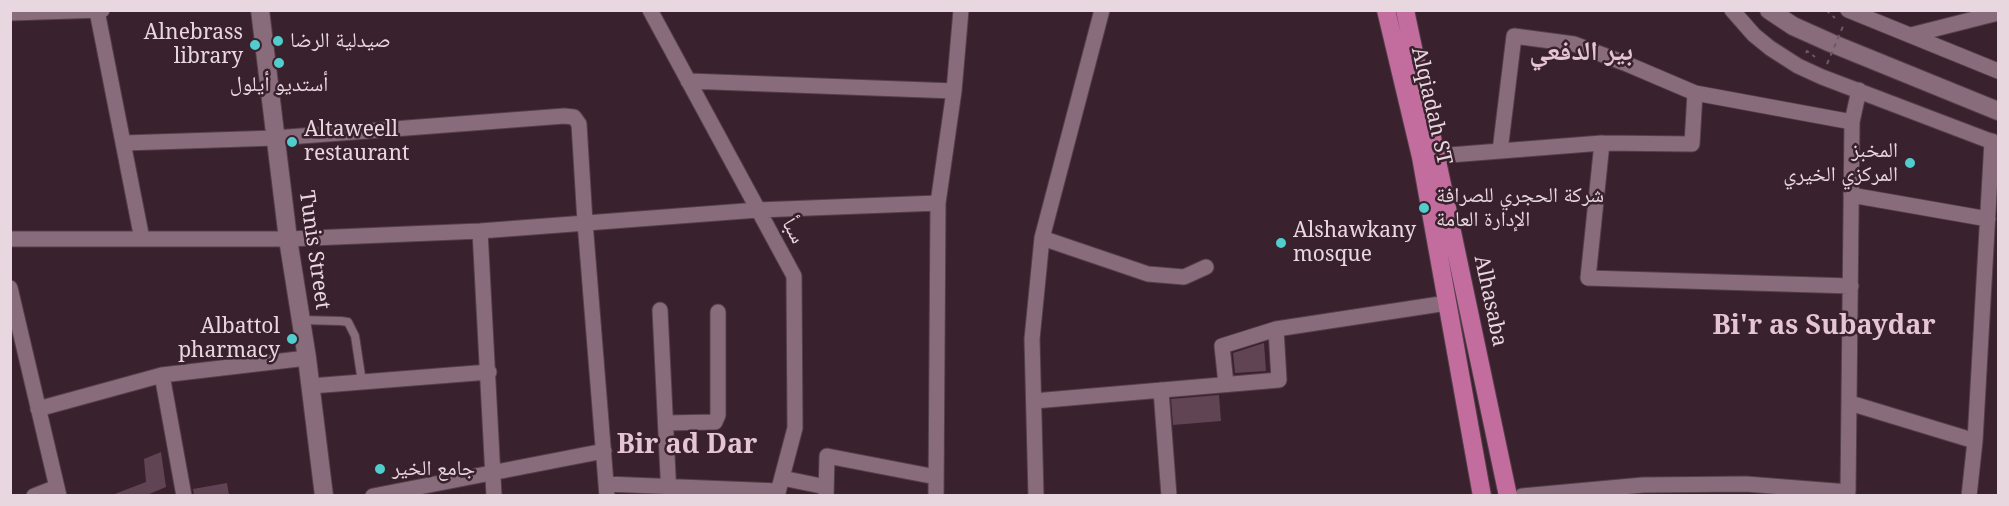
<!DOCTYPE html>
<html>
<head>
<meta charset="utf-8">
<style>
  body { margin:0 }
  #map { position:relative; width:2009px; height:506px; overflow:hidden; background:#39212e; font-family:"Noto Serif",serif }
  canvas { display:block }
  .frame { position:absolute; inset:0; border:12px solid #e8d7df; pointer-events:none }
</style>
</head>
<body>
<div id="map">
<canvas width="2009" height="506"></canvas>
<div class="frame"></div>
</div>
<script>
const ctx = document.querySelector('canvas').getContext('2d');
ctx.lineJoin = 'round';
function paint(path, color) {
  ctx.fillStyle = color;
  ctx.fill(path, 'evenodd');
}
function toPath(rows) {
  const path = new Path2D();
  for (const r of rows) {
    path.moveTo(r[0], r[1]);
    for (let i = 2; i < r.length; i += 2) path.lineTo(r[i], r[i + 1]);
  }
  return path;
}
function trace(path, color, width, dash) {
  ctx.strokeStyle = color;
  ctx.lineWidth = width;
  ctx.lineCap = dash ? 'butt' : 'round';
  ctx.setLineDash(dash || []);
  ctx.stroke(path);
}
function drawText(font, color, halo, rows, align = 'center') {
  ctx.font = font + ' "Noto Serif","Noto Naskh Arabic",serif';
  ctx.lineWidth = 5;
  ctx.setLineDash([]);
  ctx.textBaseline = 'middle';
  ctx.strokeStyle = halo;
  ctx.fillStyle = color;
  for (const [text, x, y, turn = 0] of rows) {
    ctx.save();
    ctx.translate(x, y);
    ctx.rotate((+turn || 0) * Math.PI / 180);
    ctx.textAlign = isNaN(turn) ? turn : align;
    if (halo) ctx.strokeText(text, 0, 0);
    ctx.fillText(text, 0, 0);
    ctx.restore();
  }
}
const building = toPath([
  [1264,343,1266,371,1235,373,1233,353],
  [1219,395,1221,421,1173,425,1171,399],
  [161,452,166,487,147,495,112,495,146,482,144,459],
  [227,483,229,495,194,495,193,489]
]);
const path = toPath([
  [1826,10,1835,18],
  [1806,53,1807,51,1815,57]
]);
const lane = toPath([
  [301,320,341,321,348,322,355,336,362,382]
]);
const street = toPath([
  [650,10,794,276,795,428,777,496],
  [1732,10,1754,35,1770,48,1798,66,1822,77,1998,144],
  [1848,10,1998,71],
  [97,11,142,239],
  [10,13,102,10],
  [1911,35,1998,13],
  [688,81,954,91],
  [124,143,275,138,564,116,574,117,579,124,585,222,607,496],
  [1602,143,1588,278,1851,286],
  [1500,151,1514,36,1574,44,1627,64,1695,93,1852,122],
  [1437,156,1602,143,1692,144,1695,93],
  [1851,195,1988,219],
  [480,231,494,496],
  [1042,238,1148,274,1184,277,1206,267],
  [10,239,288,239,480,231,758,210,938,203],
  [10,288,59,496],
  [660,310,669,496],
  [162,375,184,496],
  [1226,384,1222,346,1276,329,1447,303],
  [311,386,489,372],
  [1161,390,1169,496],
  [1034,401,1279,380,1276,329],
  [1850,403,1975,441],
  [38,409,162,375,307,358],
  [666,423,715,422,718,415,718,312],
  [782,478,826,487],
  [606,484,778,491],
  [34,496,57,487],
  [373,496,604,451],
  [826,496,827,456,936,477],
  [936,496,938,203,954,91,961,10],
  [1036,496,1032,339,1042,238,1102,10],
  [1522,496,1643,485,1746,484,1848,492,1852,122,1859,90],
  [1969,496,1975,441,1992,141]
]);
const secondary = toPath([
  [260,10,288,239,307,358,324,496],
  [1769,10,1793,26,1831,43,1998,111]
]);
const primary = toPath([
  [1386,10,1421,157,1482,496],
  [1405,10,1508,496]
]);
const pathBridge = toPath([
  [1827,64,1844,24]
]);
const markers = [
  [278,41,6,"#52cdce"],
  [255,45,6,"#52cdce"],
  [279,63,6,"#52cdce"],
  [292,142,6,"#52cdce"],
  [1910,163,6,"#52cdce"],
  [1424,208,6,"#52cdce"],
  [1281,243,6,"#52cdce"],
  [292,339,6,"#52cdce"],
  [380,469,6,"#52cdce"]
];
const poiNames = [
  ["Alnebrass",243,33,"right"],
  ["library",243,57,"right"],
  ["صيدلية الرضا",290,41],
  ["أستديو أيلول",279,85,"center"],
  ["Altaweell",304,130],
  ["restaurant",304,154],
  ["المخبز",1898,151,"right"],
  ["المركزي الخيري",1898,175,"right"],
  ["شركة الحجري للصرافة",1436,196],
  ["الإدارة العامة",1436,220],
  ["Alshawkany",1293,231],
  ["mosque",1293,255],
  ["Albattol",280,327,"right"],
  ["pharmacy",280,351,"right"],
  ["جامع الخير",392,469]
];
const streetNames = [
  ["Alqiadah ST",1431,106,77],
  ["سبأ",793,231,62],
  ["Tunis Street",314,250,82],
  ["Alhasaba",1490,301,78]
];
const districtNames = [
  ["بير الدفعي",1581,52],
  ["Bi'r as Subaydar",1824,326],
  ["Bir ad Dar",687,445]
];
paint(building, '#604453');
trace(lane, '#543f4a', 10);
trace(street, '#543f4a', 17);
trace(secondary, '#543f4a', 20);
trace(primary, '#543f4a', 20);
trace(path, '#6f5964', 2, [4.5, 4.5]);
trace(lane, '#896c7b', 8);
trace(street, '#896c7b', 15);
trace(secondary, '#896c7b', 18);
trace(primary, '#c26d9e', 18);
trace(pathBridge, '#6f5964', 2, [4.5, 4.5]);
for (const [x, y, r, color] of markers) {
  const dot = new Path2D();
  dot.arc(x, y, r, 0, 2 * Math.PI);
  ctx.fillStyle = color;
  ctx.fill(dot);
  trace(dot, '#39212e', 2);
}
drawText('21px', '#e8d7df', '#39212e', poiNames, 'left');
drawText('21px', '#e8d7df', '#39212e', streetNames);
drawText('bold 27px', '#e5c4d4', '#39212e', districtNames);
</script>
</body>
</html>
